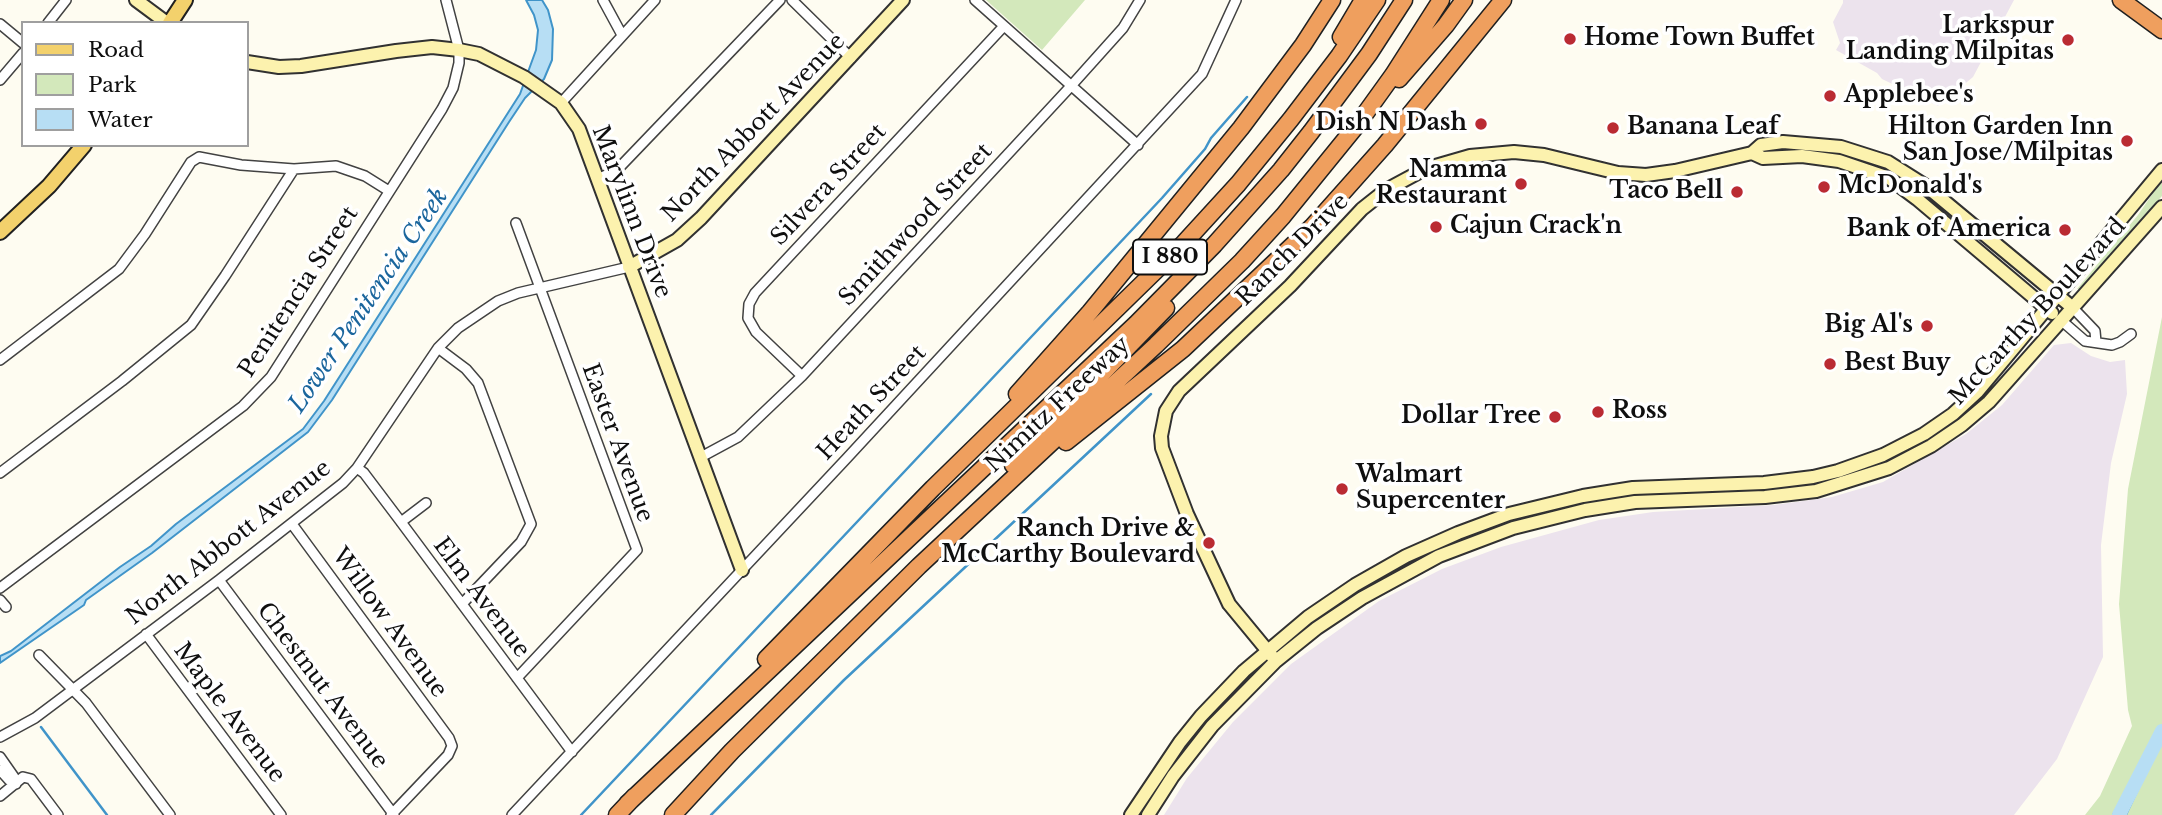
<!DOCTYPE html>
<html>
<head>
<meta charset="utf-8">
<style>
  body { margin:0 }
  #map { position:relative; width:2162px; height:815px; overflow:hidden; background:#fefcf1; font-family:"Libre Baskerville",serif }
  canvas { display:block }
  .legend { position:absolute; left:21px; top:21px; width:228px; height:126px; box-sizing:border-box; background:#fff; border:2px solid #9f9f9f; margin:0; padding:9px 12px; list-style:none; font-size:21px; color:#0f0f0f }
  .legend li { display:flex; align-items:center; gap:14px; height:35px }
  .legend b { width:35px; border:2px solid #9f9f9f }
</style>
</head>
<body>
<div id="map">
<canvas width="2162" height="815"></canvas>
<ul class="legend">
<li><b style="height:9px;background:#f3d16c"></b>Road</li>
<li><b style="height:19px;background:#d3e8bb"></b>Park</li>
<li><b style="height:19px;background:#b7def4"></b>Water</li>
</ul>
</div>
<script>
const ctx = document.querySelector('canvas').getContext('2d');
ctx.lineJoin = 'round';
function paint(path, color) {
  ctx.fillStyle = color;
  ctx.fill(path, 'evenodd');
}
function toPath(rows) {
  const path = new Path2D();
  for (const r of rows) {
    path.moveTo(r[0], r[1]);
    for (let i = 2; i < r.length; i += 2) path.lineTo(r[i], r[i + 1]);
  }
  return path;
}
function trace(path, color, width, dash) {
  ctx.strokeStyle = color;
  ctx.lineWidth = width;
  ctx.lineCap = dash ? 'butt' : 'round';
  ctx.setLineDash(dash || []);
  ctx.stroke(path);
}
function drawText(font, color, halo, rows, align = 'center') {
  ctx.font = font + ' "Libre Baskerville",serif';
  ctx.lineWidth = 7;
  ctx.setLineDash([]);
  ctx.textBaseline = 'middle';
  ctx.strokeStyle = halo;
  ctx.fillStyle = color;
  for (const [text, x, y, turn = 0] of rows) {
    ctx.save();
    ctx.translate(x, y);
    ctx.rotate((+turn || 0) * Math.PI / 180);
    ctx.textAlign = isNaN(turn) ? turn : align;
    if (halo) ctx.strokeText(text, 0, 0);
    ctx.fillText(text, 0, 0);
    ctx.restore();
  }
}
const industrial = toPath([
  [1843,0,2014,0,1973,77,1938,106,1882,79,1877,73,1836,50,1840,43,1833,22,1843,3],
  [2071,343,2091,356,2110,362,2125,360,2127,394,2111,463,2101,545,2103,657,2057,759,2014,815,1164,815,1187,778,1233,722,1291,664,1379,601,1442,569,1501,547,1599,520,1653,512,1774,505,1832,497,1883,482,1966,434,2002,405,2054,345]
]);
const green = toPath([
  [986,0,1085,0,1042,50],
  [2162,180,2162,196,2079,289,2077,289,2138,215],
  [2162,317,2162,815,2085,815,2100,796,2132,726,2128,710,2119,604,2128,489],
  [2040,328,1966,415,1934,438,1886,463,1852,474,1894,458,1931,437],
  [1799,483,1822,483,1753,493,1650,495,1554,510,1631,492]
]);
const water = toPath([
  [526,0,542,0,548,10,553,29,552,60,544,79,525,98,509,122,332,400,308,432,152,553,86,600,84,605,0,663,0,656,11,651,120,567,151,546,176,524,303,429,324,401,520,94,536,50,538,30,534,15,526,0],
  [2138,767,2147,770,2126,815,2113,815,2138,767]
]);
const stream = toPath([
  [41,727,107,815],
  [581,815,1162,198,1205,149,1211,138,1247,97],
  [711,815,844,680,1151,394]
]);
const river = toPath([
  [2119,815,2162,731]
]);
const street = toPath([
  [603,0,622,35],
  [792,0,851,58],
  [975,0,1138,145],
  [48,23,66,0],
  [0,24,23,43],
  [0,80,23,53],
  [561,103,655,0],
  [597,179,616,171,780,0],
  [516,223,637,550,517,678],
  [2073,308,2095,331,2096,342],
  [2062,321,2085,341,2112,345,2120,342,2131,334],
  [438,348,466,369,478,383,531,524,521,542,462,604],
  [0,360,119,269,145,234,191,162,199,157,241,165,294,169,336,166,365,176,389,191],
  [802,376,756,332,748,318,749,304,755,293,1004,26],
  [701,457,738,437,802,376,1071,86,1123,28,1140,0],
  [357,468,364,473,401,522,572,752],
  [0,473,122,381,191,325,225,276,294,169],
  [401,522,426,503],
  [292,524,449,738,452,746,448,755,391,815],
  [219,580,394,815],
  [0,588,243,406,271,377,442,109,453,88,459,63,459,50,446,0],
  [0,600,6,607],
  [146,634,281,815],
  [39,655,86,703,170,815],
  [0,737,35,718,219,580,343,483,357,468,438,348,458,328,498,301,518,293,629,267],
  [0,757,14,777,14,781],
  [0,770,9,780,16,784],
  [0,796,23,777,31,779,58,815],
  [512,815,847,458,1202,74,1236,0]
]);
const secondary = toPath([
  [136,0,167,23],
  [247,62,279,67,301,66,396,51,432,47,459,50,479,54,524,77,561,103,579,129,742,570],
  [1752,153,1763,158,1802,156,1839,161,1889,178,1917,199,2052,313],
  [629,267,677,240,701,218,903,0],
  [1276,661,1229,604,1187,514,1162,448,1161,436,1166,411,1179,391,1290,286,1362,209,1386,190,1425,169,1470,156,1514,152,1544,155,1618,173,1646,175,1675,171,1752,153,1761,145,1783,142,1841,147,1888,162,1926,186,2073,308],
  [1131,815,1180,742,1201,716,1244,671,1308,617,1355,585,1406,556,1458,533,1509,514,1583,496,1633,488,1764,483,1813,477,1838,471,1883,455,1924,434,1953,414,1978,391,2162,170],
  [1148,815,1173,776,1212,726,1276,661,1317,628,1362,598,1439,556,1513,528,1585,510,1635,502,1765,497,1816,491,1889,468,1931,446,1962,425,1989,402,2162,207]
]);
const primary = toPath([
  [170,23,185,0],
  [0,232,49,186,84,145]
]);
const highway = toPath([
  [2121,0,2162,30],
  [1341,37,1363,0],
  [1399,79,1446,25,1464,0],
  [1017,394,1090,312,1241,128,1303,45,1332,0],
  [1066,442,1183,349,1312,227,1385,145,1503,0],
  [1013,465,1166,308],
  [766,659,933,488,1184,243,1238,184,1291,119,1339,56,1377,0],
  [627,804,1136,324,1214,245,1281,170,1311,132,1369,54,1404,0],
  [617,815,635,796],
  [673,815,732,751,919,566,1156,345,1242,261,1283,216,1357,125,1393,75,1441,0]
]);
const markers = [
  [1570,39,7,"#ba2b33"],
  [2068,40,7,"#ba2b33"],
  [1830,96,7,"#ba2b33"],
  [1481,124,7,"#ba2b33"],
  [1613,128,7,"#ba2b33"],
  [2127,141,7,"#ba2b33"],
  [1521,184,7,"#ba2b33"],
  [1824,187,7,"#ba2b33"],
  [1737,192,7,"#ba2b33"],
  [1436,227,7,"#ba2b33"],
  [2065,230,7,"#ba2b33"],
  [1927,326,7,"#ba2b33"],
  [1830,364,7,"#ba2b33"],
  [1598,412,7,"#ba2b33"],
  [1555,417,7,"#ba2b33"],
  [1342,489,7,"#ba2b33"],
  [1209,543,7,"#ba2b33"]
];
const shields = [
  [1170,257,74]
];
const shieldNames = [
  ["I 880",1170,257]
];
const poiNames = [
  ["Larkspur",2054,27],
  ["Landing Milpitas",2054,53],
  ["Home Town Buffet",1584,39,"left"],
  ["Applebee's",1844,96,"left"],
  ["Dish N Dash",1467,124],
  ["Banana Leaf",1627,128,"left"],
  ["Hilton Garden Inn",2113,128],
  ["San Jose/Milpitas",2113,154],
  ["Namma",1507,171],
  ["Restaurant",1507,197],
  ["McDonald's",1838,187,"left"],
  ["Taco Bell",1723,192],
  ["Cajun Crack'n",1450,227,"left"],
  ["Bank of America",2051,230],
  ["Big Al's",1913,326],
  ["Best Buy",1844,364,"left"],
  ["Ross",1612,412,"left"],
  ["Dollar Tree",1541,417],
  ["Walmart",1356,476,"left"],
  ["Supercenter",1356,502,"left"],
  ["Ranch Drive &",1195,530],
  ["McCarthy Boulevard",1195,556]
];
const streetNames = [
  ["North Abbott Avenue",754,128,-46],
  ["Silvera Street",829,185,-47],
  ["Marylinn Drive",631,212,69],
  ["Smithwood Street",916,225,-47],
  ["Ranch Drive",1293,250,-45],
  ["Penitencia Street",299,292,-57],
  ["McCarthy Boulevard",2038,312,-47],
  ["Heath Street",872,403,-47],
  ["Nimitz Freeway",1058,405,-43],
  ["Easter Avenue",617,443,70],
  ["North Abbott Avenue",229,543,-38],
  ["Elm Avenue",481,598,53],
  ["Willow Avenue",389,623,54],
  ["Chestnut Avenue",322,686,53],
  ["Maple Avenue",229,713,53]
];
const waterNames = [
  ["Lower Penitencia Creek",369,301,-56]
];
paint(industrial, '#ece3ed');
paint(green, '#d3e8bb');
paint(water, '#b7def4');
trace(water, '#4094c9', 2);
trace(stream, '#4094c9', 2.5);
trace(river, '#b7def4', 14);
trace(street, '#424242', 12);
trace(secondary, '#313131', 16);
trace(primary, '#202020', 18);
trace(highway, '#202020', 19);
trace(street, '#fff', 9);
trace(secondary, '#fcf2ae', 12);
trace(primary, '#f3d16c', 14);
trace(highway, '#ef9f5e', 16);
for (const [x, y, r, color] of markers) {
  const dot = new Path2D();
  dot.arc(x, y, r, 0, 2 * Math.PI);
  ctx.fillStyle = color;
  ctx.fill(dot);
  trace(dot, '#fff', 2.5);
}
for (const [x, y, w] of shields) {
  const box = new Path2D();
  box.roundRect(x - w / 2, y - 17.5, w, 35, 5);
  ctx.fillStyle = '#fff';
  ctx.fill(box);
  trace(box, '#0f0f0f', 2);
}
drawText('bold 21px', '#0f0f0f', null, shieldNames);
drawText('bold 23px', '#0f0f0f', '#fff', poiNames, 'right');
drawText('23px', '#0f0f0f', '#fff', streetNames);
drawText('italic 24px', '#1b669d', '#fff', waterNames);
</script>
</body>
</html>
